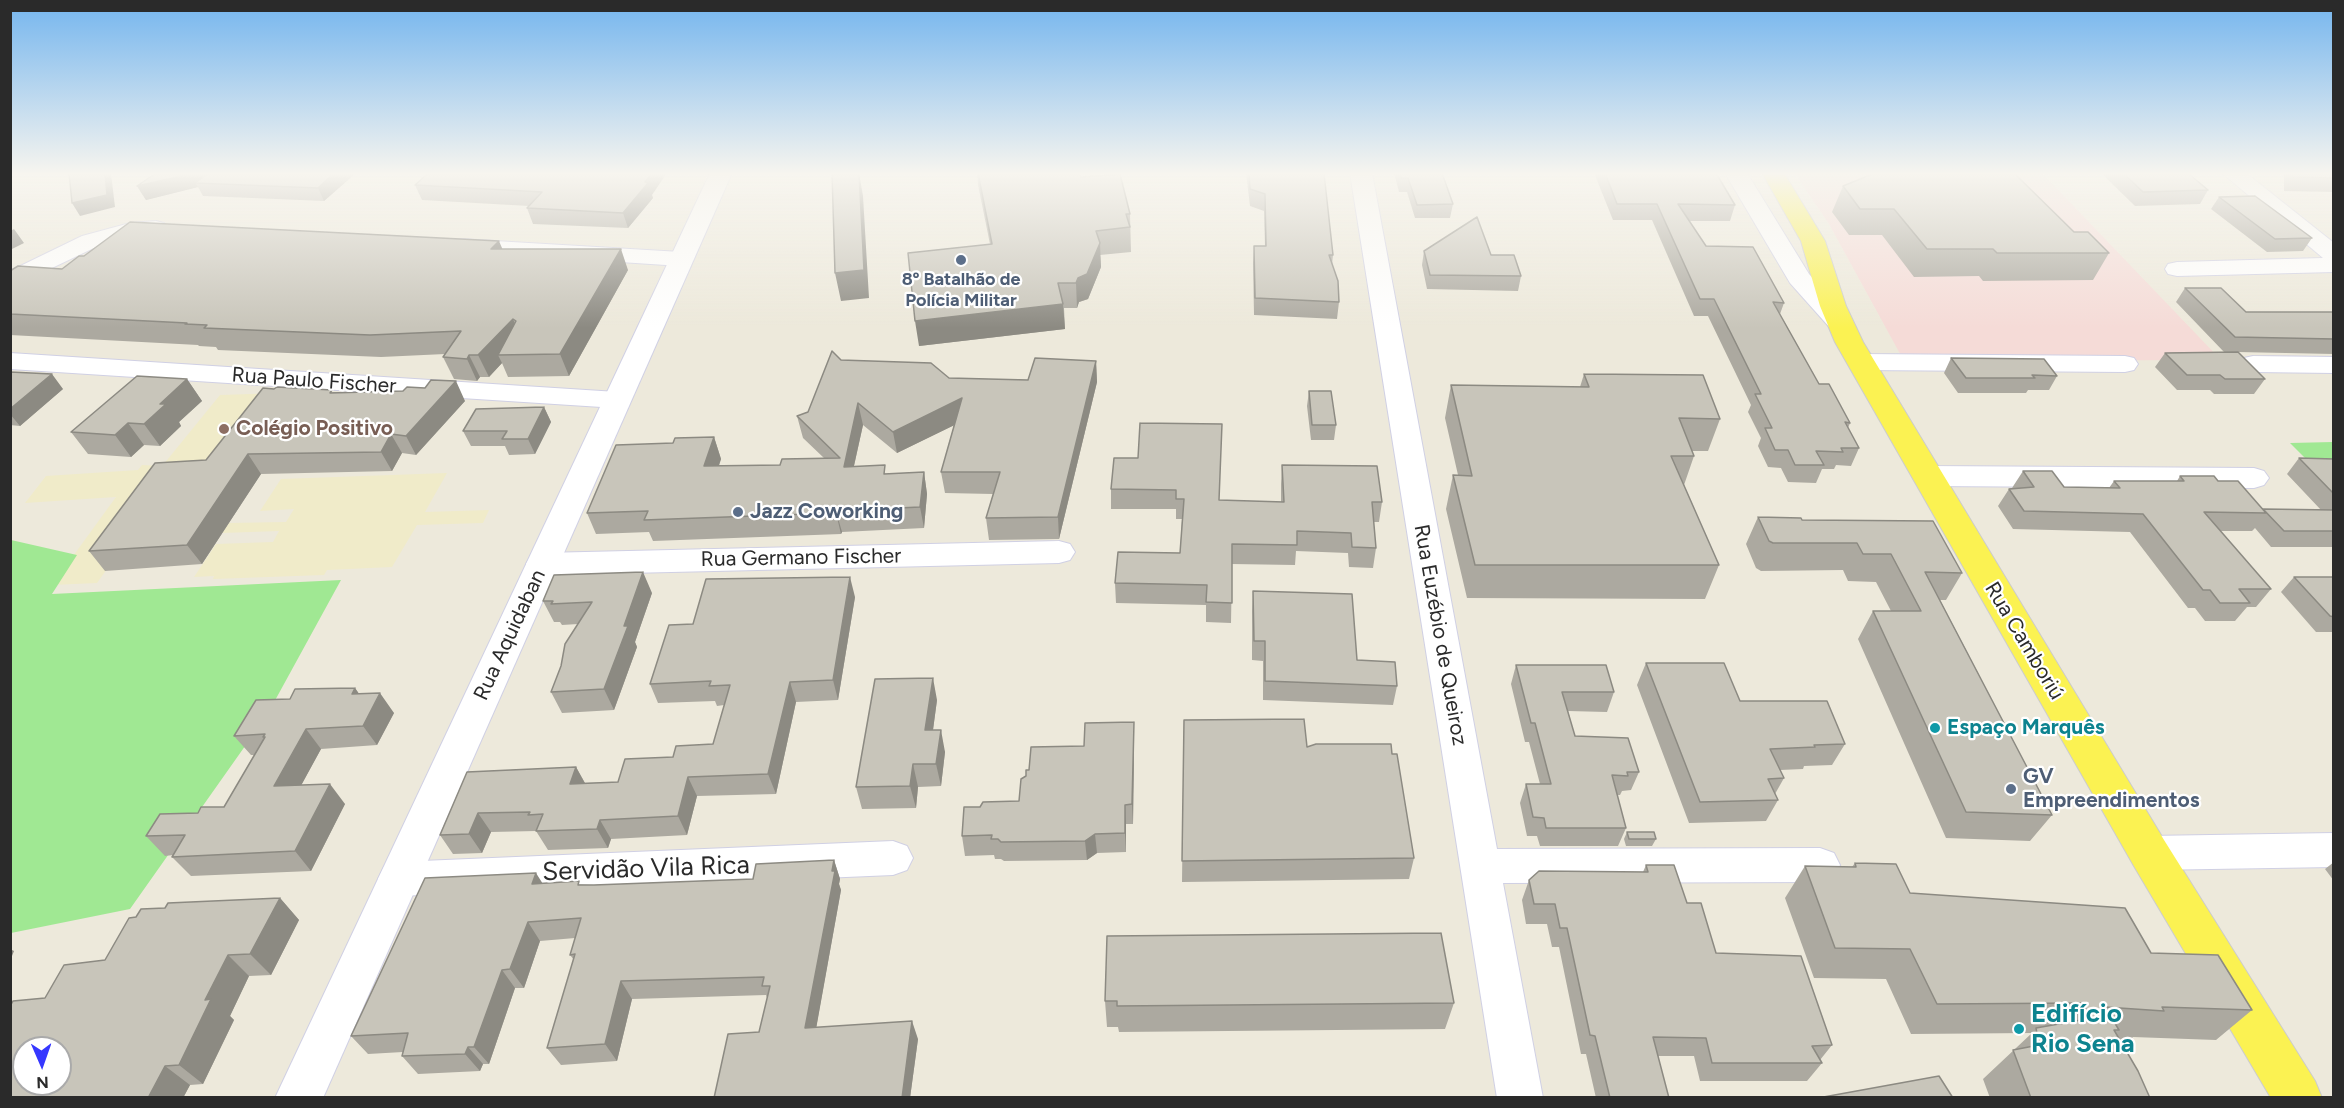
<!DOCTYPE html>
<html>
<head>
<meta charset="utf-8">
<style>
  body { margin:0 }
  #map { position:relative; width:2344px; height:1108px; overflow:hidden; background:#ede9db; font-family:Figtree,sans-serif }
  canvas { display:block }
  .frame { position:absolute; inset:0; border:12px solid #2a2a2a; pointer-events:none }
  .north { position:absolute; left:12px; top:1036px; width:60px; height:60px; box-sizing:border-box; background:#fff; border:2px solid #aaa; border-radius:50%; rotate:178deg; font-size:16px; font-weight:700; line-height:24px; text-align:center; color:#2a2a2a }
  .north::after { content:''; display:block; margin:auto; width:21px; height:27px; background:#3637ff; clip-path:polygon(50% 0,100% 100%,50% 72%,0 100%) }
</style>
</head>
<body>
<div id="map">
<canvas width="2344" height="1108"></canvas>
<div class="frame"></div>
<div class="north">N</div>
</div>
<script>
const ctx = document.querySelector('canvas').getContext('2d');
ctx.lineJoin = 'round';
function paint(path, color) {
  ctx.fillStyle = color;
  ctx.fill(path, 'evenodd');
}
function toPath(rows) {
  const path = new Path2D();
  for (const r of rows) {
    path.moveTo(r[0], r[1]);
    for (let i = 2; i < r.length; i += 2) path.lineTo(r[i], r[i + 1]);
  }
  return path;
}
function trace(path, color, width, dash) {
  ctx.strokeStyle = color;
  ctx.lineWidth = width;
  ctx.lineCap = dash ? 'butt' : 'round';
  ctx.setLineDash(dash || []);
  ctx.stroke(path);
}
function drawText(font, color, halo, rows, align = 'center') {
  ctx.font = font + ' Figtree,sans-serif';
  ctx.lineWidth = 4.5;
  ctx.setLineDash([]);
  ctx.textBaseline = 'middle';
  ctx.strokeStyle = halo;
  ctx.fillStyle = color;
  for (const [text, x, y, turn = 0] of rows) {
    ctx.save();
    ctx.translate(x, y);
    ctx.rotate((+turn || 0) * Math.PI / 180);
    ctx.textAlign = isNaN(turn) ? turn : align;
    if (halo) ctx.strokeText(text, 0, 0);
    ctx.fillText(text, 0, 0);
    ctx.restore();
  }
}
const education = toPath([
  [282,393,230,463,163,465,220,395],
  [142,465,180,467,97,583,52,585,116,497,25,503,46,476,138,470],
  [447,473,425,512,489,510,483,523,417,525,392,567,327,570,324,575,213,579,214,576,194,577,216,544,273,542,279,531,222,533,229,523,286,522,294,509,260,511,281,479]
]);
const medical = toPath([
  [1794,173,2042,173,2221,360,1904,361,1829,224]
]);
const green = toPath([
  [2333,442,2333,486,2290,443],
  [11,540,77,555,52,594,341,580,267,715,130,909,11,933]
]);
const minor = toPath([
  [1350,173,1372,173,1497,849,1820,848,1834,853,1840,865,1834,877,1820,882,1503,883,1543,1098,1497,1098,1350,173],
  [1725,173,1747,173,1809,274,1853,324,1849,329,1840,332,1831,329,1790,283,1725,173],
  [2222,173,2246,173,2334,243,2334,272,2177,276,2168,274,2165,269,2168,264,2177,262,2323,258,2222,173],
  [156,221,164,223,168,228,164,233,131,237,98,246,10,288,10,271,82,236,130,223,156,221],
  [461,239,681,252,689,254,693,259,689,264,681,266,453,251,449,246,453,241,461,239],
  [10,353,617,392,627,394,631,400,627,406,617,408,10,369,10,353],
  [1861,354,2125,356,2134,358,2138,364,2134,370,2125,372,1861,370,1852,368,1848,362,1852,356,1861,354],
  [2253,356,2334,357,2334,373,2253,372,2244,370,2240,364,2244,358,2253,356],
  [1927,466,2254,468,2264,471,2269,478,2264,485,2254,488,1927,486,1917,483,1912,476,1917,469,1927,466],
  [1059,541,1070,544,1075,552,1070,560,1059,563,542,575,531,572,526,564,531,556,542,553,1059,541],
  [2334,833,2334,867,2149,870,2135,865,2129,853,2135,841,2149,836,2334,833],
  [893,841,907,846,913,858,907,870,893,875,398,896,384,891,378,879,384,867,398,862,893,841]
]);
const tertiary = toPath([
  [710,173,732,173,323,1098,275,1098,710,173]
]);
const primary = toPath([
  [1762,173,1784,173,1825,241,1846,306,1863,342,2164,840,2315,1081,2322,1098,2271,1098,2134,866,1835,342,1820,306,1801,241,1762,173]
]);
const wall = toPath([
  [156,173,356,173,324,201,203,196,198,187,146,200,137,186],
  [977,173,1079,173,1081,177,1130,214,1131,252,1100,255,1101,267,1088,299,1079,302,1077,308,1064,308,1065,329,919,346,990,244,978,185],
  [1246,173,1324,173,1333,255,1332,265,1339,302,1337,319,1254,315,1253,263,1254,246,1265,246,1264,211,1250,206],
  [1394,173,1442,173,1453,204,1450,218,1415,218,1407,192,1399,192],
  [1594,173,1716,173,1735,205,1730,221,1689,221,1706,246,1784,303,1780,314,1819,384,1850,423,1848,428,1859,448,1851,466,1836,465,1834,469,1822,469,1816,483,1788,482,1781,468,1768,467,1758,446,1761,438,1748,412,1751,405,1708,316,1694,316,1652,220,1613,220],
  [2103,173,2188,173,2208,190,2200,204,2135,206,2102,174],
  [2284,173,2334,173,2334,192,2284,191],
  [415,185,652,195,653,198,628,228,533,224,527,208,529,206,422,200],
  [1843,186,2074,232,2109,253,2093,280,1983,281,1979,276,1914,277,1882,235,1849,235,1832,212],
  [2219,197,2312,238,2303,251,2267,252,2211,209],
  [502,249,628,270,569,376,508,377,502,363,489,377,480,377,477,381,454,379,443,357,445,354,381,357,218,350,216,347,199,346,198,345,10,335,10,271],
  [1424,251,1491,255,1521,276,1518,291,1427,289,1422,265],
  [2185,288,2246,312,2334,312,2334,354,2238,352,2265,379,2254,394,2214,394,2210,390,2177,390,2155,367,2165,353,2224,352,2176,302],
  [1951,358,2057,376,2049,390,2028,390,2026,393,1958,393,1944,373],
  [841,360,949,378,1028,380,1096,361,1097,382,1059,539,989,540,986,518,993,494,945,493,941,472,954,425,897,453,863,425,854,466,887,474,924,472,927,494,924,528,842,532,841,534,653,541,649,532,596,534,587,513,673,443,714,437,721,459,719,466,780,465,824,458,803,438,797,416,808,412],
  [10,372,63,389,20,426,10,425],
  [1584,374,1720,419,1708,451,1692,451,1694,456,1684,485,1719,565,1705,599,1467,598,1446,509,1453,475,1458,475,1445,418,1451,385,1580,387],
  [187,379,202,401,179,422,181,426,160,446,144,445,131,457,88,454,71,432],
  [1309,391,1336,425,1334,440,1311,440,1307,406],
  [333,392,465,401,416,455,402,453,392,471,261,474,202,564,105,571,89,551,206,460],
  [544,407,551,422,535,454,509,455,505,446,471,446,463,431],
  [1114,458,1219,500,1281,502,1281,484,1282,465,1382,502,1379,522,1373,522,1376,548,1373,568,1349,567,1348,553,1296,551,1295,565,1232,564,1231,623,1206,622,1206,605,1116,603,1115,583,1180,553,1182,519,1176,519,1176,509,1111,509,1111,489],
  [2299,458,2334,459,2334,547,2271,547,2255,528,2252,531,2220,531,2271,589,2256,607,2247,607,2235,621,2205,621,2195,608,2188,608,2130,532,2013,529,1998,506,2009,489,2012,488,2023,471,2064,487,2109,488,2114,481,2177,481,2180,476,2218,481,2263,509,2321,510,2287,474],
  [1758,517,1802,520,1962,573,1946,600,1940,600,2052,815,2030,841,1946,838,1858,639,1873,611,1891,611,1876,582,1848,581,1843,570,1761,571,1756,568,1746,544],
  [2294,577,2334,577,2334,632,2316,632,2281,592],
  [1253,591,1397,686,1393,705,1263,700,1263,661,1252,660,1252,611],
  [652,593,635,642,637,647,614,710,562,713,551,692,578,624,562,625,560,622,554,622,543,601],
  [855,597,838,700,796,702,776,794,697,796,687,835,611,839,608,848,548,850,536,831,491,832,482,853,453,854,440,835,467,772,576,767,585,783,618,782,673,757,713,744,724,705,717,706,715,701,658,703,650,684,693,624],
  [1646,663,1740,701,1845,744,1832,765,1804,766,1803,769,1780,770,1784,778,1775,794,1778,800,1766,821,1689,823,1637,685],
  [1516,665,1614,692,1607,712,1568,711,1575,736,1639,772,1631,790,1622,791,1620,795,1617,795,1626,828,1618,846,1540,846,1537,836,1527,836,1520,803,1526,784,1540,784,1529,742,1525,742,1511,684],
  [355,688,359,694,394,713,377,745,321,749,301,785,345,804,311,871,191,876,172,857,173,855,165,856,146,836,198,813,224,807,254,755,251,755,234,736,290,699],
  [937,700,933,730,945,752,941,786,918,787,916,808,862,809,856,787],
  [1184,720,1307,747,1392,754,1414,858,1409,879,1182,882],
  [1134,742,1133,824,1126,824,1126,852,1097,853,1087,860,1004,861,1001,859,995,859,994,855,965,856,962,836,980,807,1019,801,1026,776,1029,770,1084,746],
  [1627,832,1656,839,1652,846,1626,846,1624,839],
  [834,860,840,879,839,884,841,890,816,1028,918,1039,910,1098,714,1098,759,1032,767,998,766,995,632,999,617,1061,561,1065,547,1048,574,960,570,955,575,938,540,941,524,988,515,988,489,1064,483,1064,480,1071,418,1074,402,1056,403,1052,368,1054,351,1036,542,883,594,885,753,879],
  [2334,862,2334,881,2325,869],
  [1855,863,1910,893,2151,953,2252,1010,2216,1040,2133,1037,2130,1040,2119,1039,2150,1098,1990,1098,1983,1079,2032,1033,1911,1034,1886,979,1814,978,1785,898,1805,866,1852,867],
  [1646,865,1687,903,1716,953,1832,1045,1820,1060,1822,1063,1807,1081,1700,1081,1694,1056,1658,1056,1669,1098,1596,1098,1586,1054,1581,1054,1559,947,1552,947,1547,924,1526,924,1522,900,1529,880,1643,872],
  [280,898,299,920,271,975,249,976,230,1016,234,1020,203,1084,190,1085,183,1098,10,1098,45,998,105,960,136,917,165,908],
  [1105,1001,1454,1003,1445,1029,1119,1032,1118,1027,1107,1027]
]);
const shadedWall = toPath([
  [105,173,111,173,115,207,80,216,72,203],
  [195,173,217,173,195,183,198,187,146,200,137,186],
  [334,173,356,173,324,201,318,188],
  [652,173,667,173,652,195,653,198,628,228,623,213],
  [859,173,863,196,869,298,841,301,835,273],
  [14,229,24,243,10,250,10,231],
  [499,241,508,262,491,249],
  [1100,243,1101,267,1088,299,1079,302,1077,308,1076,283,1078,278],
  [621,249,628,270,569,376,560,354],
  [1063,304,1065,329,919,346,915,321],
  [513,319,522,341,498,355,502,363,489,377,478,355],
  [469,355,480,377,477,381,467,359],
  [1096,361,1097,382,1059,539,1058,517],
  [52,374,63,389,20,426,10,414,10,409],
  [187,379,202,401,179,422,181,426,160,446,144,424,160,404],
  [456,381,465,401,416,455,406,436],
  [962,398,965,420,897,453,893,432],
  [858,403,863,425,849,488,844,467],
  [544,407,551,422,535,454,528,439],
  [128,423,144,445,131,457,115,435],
  [391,434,402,453,392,471,381,452],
  [714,437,721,459,711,487,704,466],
  [248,454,261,474,202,564,187,545],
  [924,472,927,494,924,528,920,507],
  [836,511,842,532,841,534,836,513],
  [643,572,652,593,635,642,637,647,614,710,604,689,624,626],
  [850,577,855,597,838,700,833,680],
  [933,678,937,700,930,752,925,730],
  [790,682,796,702,776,794,768,774],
  [355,688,369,708,352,694],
  [380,693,394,713,377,745,363,726],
  [1134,722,1134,742,1133,824,1132,804],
  [306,729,321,749,290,806,274,786],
  [941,730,945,752,941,786,936,764],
  [913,764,918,787,916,808,910,786],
  [576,767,587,787,570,784],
  [688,777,697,796,687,835,678,816],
  [330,784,345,804,311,871,295,851],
  [1125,805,1126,824,1126,852,1125,833],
  [478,813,491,832,482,853,469,834],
  [600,820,611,839,608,848,597,829],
  [1095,834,1097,853,1087,860,1085,841],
  [834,860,840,879,839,884,841,890,813,1046,805,1028],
  [536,873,548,892,532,884],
  [280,898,299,920,271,975,250,954],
  [528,922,540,941,524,988,510,969],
  [10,949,14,951,10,961],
  [228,955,249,976,230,1016,234,1020,203,1084,179,1065,205,1000],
  [502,970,515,988,489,1064,474,1047],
  [621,981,632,999,617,1061,605,1044],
  [912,1021,918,1039,910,1098,902,1098],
  [468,1047,483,1064,480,1071,465,1054],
  [165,1066,190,1085,183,1098,148,1098]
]);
const building = toPath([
  [69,173,105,173,107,195,72,203,69,173],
  [156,173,195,173,137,186,156,173],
  [209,173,334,173,318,188,195,183,209,173],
  [428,173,652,173,645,182,648,183,623,213,527,208,542,192,415,185,428,173],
  [832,173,859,173,864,270,835,273,832,173],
  [978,173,1079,173,1081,177,1120,174,1130,214,1126,214,1130,227,1096,231,1100,243,1087,274,1078,278,1076,283,1058,283,1063,304,915,321,908,253,992,244,978,173],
  [1249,173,1324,173,1333,255,1329,255,1338,281,1339,302,1255,298,1254,246,1266,246,1265,194,1250,189,1249,173],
  [1400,173,1442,173,1453,204,1417,205,1408,178,1401,178,1400,173],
  [1605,173,1716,173,1735,205,1678,204,1706,246,1753,247,1784,303,1773,302,1819,384,1829,384,1850,423,1845,422,1859,448,1841,448,1843,452,1816,451,1824,465,1795,465,1788,450,1775,450,1765,428,1772,428,1755,394,1761,394,1714,299,1700,299,1657,204,1617,204,1605,173],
  [1875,173,2014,173,2074,232,2088,232,2109,253,1997,253,1993,249,1927,249,1894,209,1860,209,1843,186,1875,173],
  [2123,173,2188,173,2208,190,2143,192,2123,173],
  [2293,173,2334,173,2334,178,2293,177,2293,173],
  [2255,196,2312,238,2275,239,2219,197,2255,196],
  [1477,217,1491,255,1514,255,1521,276,1430,275,1424,251,1477,217],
  [130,222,499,241,491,249,621,249,560,354,498,355,516,321,513,319,478,355,469,355,467,359,443,357,461,331,370,335,204,328,207,325,185,324,187,323,10,314,10,271,18,266,62,269,79,256,84,256,130,222],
  [2185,288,2221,288,2246,312,2334,312,2334,339,2235,337,2185,288],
  [832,351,841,360,931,363,949,378,1028,380,1035,358,1096,361,1058,517,986,518,1000,472,941,472,962,398,893,432,858,403,844,467,885,465,884,474,924,472,920,507,836,511,836,513,644,520,648,511,587,513,616,445,673,443,675,438,714,437,704,466,780,465,782,459,840,458,797,416,808,412,832,351],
  [2238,352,2265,379,2225,379,2220,375,2187,375,2165,353,2238,352],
  [1951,358,2044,359,2057,376,2032,375,2035,378,1966,378,1951,358],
  [10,372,52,374,10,409,10,372],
  [1584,374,1703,375,1720,419,1679,418,1694,456,1671,456,1719,565,1475,565,1453,475,1472,476,1451,385,1589,387,1584,374],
  [137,376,187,379,160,404,166,404,144,424,128,423,115,435,71,432,137,376],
  [431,380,456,381,406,436,391,434,381,452,248,454,187,545,89,551,155,463,206,460,263,388,274,389,277,387,332,390,330,393,403,391,407,387,425,388,431,380],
  [1309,391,1331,391,1336,425,1312,425,1309,391],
  [544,407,528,439,502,439,507,431,463,431,476,409,544,407],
  [1140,423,1222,424,1219,500,1284,502,1282,465,1377,466,1382,502,1372,502,1376,548,1352,547,1351,533,1297,531,1297,545,1232,544,1232,603,1206,602,1207,585,1115,583,1118,552,1180,553,1184,499,1176,499,1176,490,1111,489,1114,458,1138,458,1140,423],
  [2299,458,2334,459,2334,494,2299,458],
  [2023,471,2052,471,2064,487,2120,488,2114,481,2184,481,2180,476,2214,476,2218,481,2238,481,2266,513,2204,512,2271,589,2239,589,2250,603,2220,603,2210,590,2203,590,2143,514,2024,511,2009,489,2034,487,2023,471],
  [2263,509,2334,510,2334,531,2284,531,2263,509],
  [1758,517,1801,518,1802,520,1933,521,1962,573,1925,572,2052,815,1966,812,1873,611,1921,611,1891,554,1863,554,1857,543,1773,543,1769,541,1758,517],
  [643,572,624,626,628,626,604,689,551,692,561,666,565,644,592,602,551,604,553,601,543,601,554,575,643,572],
  [850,577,833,680,790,682,768,774,688,777,678,816,600,820,597,829,536,831,543,814,528,815,530,812,478,813,469,834,440,835,467,772,576,767,570,784,618,782,625,759,673,757,676,746,713,744,730,685,709,686,711,681,650,684,669,625,693,624,706,579,850,577],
  [2294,577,2334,577,2334,617,2330,616,2294,577],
  [1253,591,1352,594,1357,660,1395,662,1397,686,1265,681,1265,641,1254,641,1253,591],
  [1646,663,1724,663,1740,701,1827,701,1845,744,1814,745,1815,747,1770,749,1784,778,1768,779,1778,800,1700,802,1646,663],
  [1516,665,1606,665,1614,692,1562,692,1575,736,1628,738,1639,772,1627,772,1628,776,1612,775,1626,828,1546,828,1544,818,1533,817,1526,784,1551,784,1535,723,1531,723,1516,665],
  [933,678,925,730,941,730,936,764,913,764,910,786,856,787,875,679,933,678],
  [355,688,352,694,380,693,363,726,306,729,274,786,330,784,295,851,172,857,185,835,146,836,160,814,198,813,201,807,224,807,265,737,263,737,265,734,234,736,256,700,290,699,295,689,355,688],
  [1304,719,1307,747,1316,744,1391,744,1392,754,1397,754,1414,858,1182,861,1184,720,1304,719],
  [1134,722,1132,804,1125,805,1125,833,1095,834,1085,841,1001,842,998,839,991,839,992,835,962,836,964,807,980,807,983,802,1019,801,1021,779,1026,776,1026,770,1029,770,1031,747,1084,746,1085,723,1134,722],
  [1627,832,1654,832,1656,839,1629,839,1627,832],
  [834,860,832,871,835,871,805,1028,912,1021,902,1098,714,1098,728,1034,759,1032,770,986,762,986,764,977,621,981,605,1044,547,1048,575,954,570,955,581,918,528,922,510,969,502,970,474,1047,468,1047,465,1054,402,1056,408,1033,351,1036,425,878,536,873,532,884,579,881,578,885,594,885,753,879,756,864,834,860],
  [1855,863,1896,864,1910,893,2125,908,2151,953,2218,955,2252,1010,2162,1007,2164,1011,2105,1007,2119,1030,2114,1030,2138,1071,2150,1098,2031,1098,2013,1050,2039,1045,2036,1028,2087,1019,2085,1003,1937,1004,1910,949,1835,948,1805,866,1856,867,1855,863],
  [1646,865,1674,865,1687,903,1701,903,1716,953,1801,956,1832,1045,1812,1046,1822,1063,1712,1063,1706,1038,1653,1037,1669,1098,1610,1098,1595,1036,1590,1035,1567,928,1560,928,1555,904,1534,904,1529,880,1539,871,1648,872,1646,865],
  [280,898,250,954,228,955,205,1000,211,999,179,1065,165,1066,148,1098,10,1098,10,1006,13,1001,45,998,64,965,105,960,129,918,136,917,141,909,165,908,168,903,280,898],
  [24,1048,60,1048,60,1084,24,1084,24,1048],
  [1441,933,1454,1003,1117,1006,1117,1001,1105,1001,1107,936,1441,933],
  [1939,1076,1953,1098,1818,1098,1939,1076]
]);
const markers = [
  [961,260,6,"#5c6f8a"],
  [224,429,6,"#8d6e63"],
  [738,512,6,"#5c6f8a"],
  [1935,728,6,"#0f9aa8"],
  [2011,789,6,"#5c6f8a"],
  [2019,1029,6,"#0f9aa8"]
];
const farServicenames = [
  ["8º Batalhão de",961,280],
  ["Polícia Militar",961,301]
];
const streetNames = [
  ["Rua Paulo Fischer",314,381,4],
  ["Rua Germano Fischer",801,558,-1],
  ["Rua Aquidaban",510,635,-65],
  ["Rua Euzébio de Queiroz",1440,635,80],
  ["Rua Camboriú",2024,641,59]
];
const educationNames = [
  ["Colégio Positivo",236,429]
];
const serviceNames = [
  ["Jazz Coworking",750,512],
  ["GV",2023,777],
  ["Empreendimentos",2023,801]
];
const cultureNames = [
  ["Espaço Marquês",1947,728]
];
const nearStreetnames = [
  ["Servidão Vila Rica",646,869,-2]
];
const nearCulturenames = [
  ["Edifício",2031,1014],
  ["Rio Sena",2031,1044]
];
paint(education, '#f0ebc9');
paint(medical, '#f5dbd7');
paint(green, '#a0e893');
trace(minor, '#d0d0e4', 2);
trace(tertiary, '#d0d0e4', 2);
trace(primary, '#ccc', 2);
paint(minor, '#fff');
paint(tertiary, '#fff');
paint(primary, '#fbf252');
paint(wall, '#aca9a0');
paint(shadedWall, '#8c8a82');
paint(building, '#c8c5ba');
trace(building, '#8c8a82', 1.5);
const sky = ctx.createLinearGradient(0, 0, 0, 328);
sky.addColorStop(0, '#74b5ee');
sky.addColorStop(0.53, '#f7f5ef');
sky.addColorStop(1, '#f7f5ef00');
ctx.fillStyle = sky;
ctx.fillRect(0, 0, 2344, 328);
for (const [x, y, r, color] of markers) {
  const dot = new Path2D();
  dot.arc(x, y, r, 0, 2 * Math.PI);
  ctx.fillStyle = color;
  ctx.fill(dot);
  trace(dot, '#fff', 2);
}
drawText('bold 18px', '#4e5e75', '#fff', farServicenames);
drawText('21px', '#2a2a2a', '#fff', streetNames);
drawText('bold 21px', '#785e54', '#fff', educationNames, 'left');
drawText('bold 21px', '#4e5e75', '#fff', serviceNames, 'left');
drawText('bold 21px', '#0d838f', '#fff', cultureNames, 'left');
drawText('26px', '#2a2a2a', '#fff', nearStreetnames);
drawText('bold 26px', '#0d838f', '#fff', nearCulturenames, 'left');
</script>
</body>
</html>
